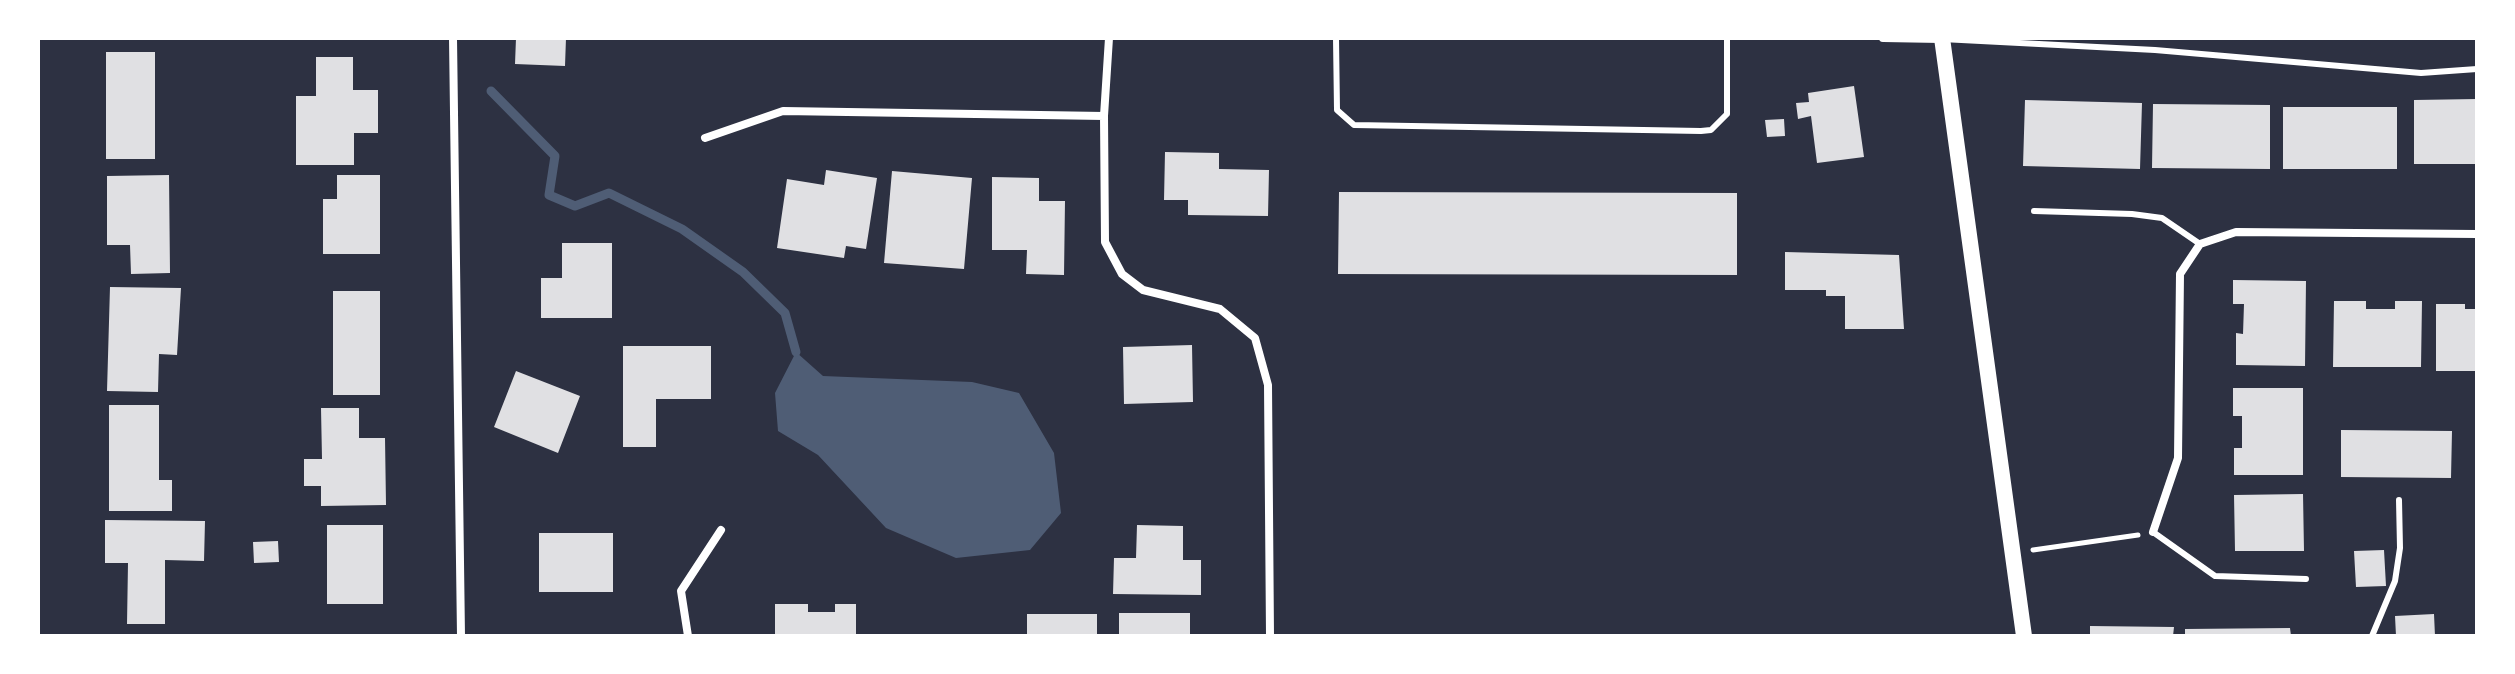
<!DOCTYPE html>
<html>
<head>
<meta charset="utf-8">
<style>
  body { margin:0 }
  #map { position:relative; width:2515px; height:674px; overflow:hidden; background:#2d3142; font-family:"PT Sans",sans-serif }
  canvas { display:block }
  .frame { position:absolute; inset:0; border:40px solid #fff; pointer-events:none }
</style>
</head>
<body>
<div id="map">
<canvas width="2515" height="674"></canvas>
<div class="frame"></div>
</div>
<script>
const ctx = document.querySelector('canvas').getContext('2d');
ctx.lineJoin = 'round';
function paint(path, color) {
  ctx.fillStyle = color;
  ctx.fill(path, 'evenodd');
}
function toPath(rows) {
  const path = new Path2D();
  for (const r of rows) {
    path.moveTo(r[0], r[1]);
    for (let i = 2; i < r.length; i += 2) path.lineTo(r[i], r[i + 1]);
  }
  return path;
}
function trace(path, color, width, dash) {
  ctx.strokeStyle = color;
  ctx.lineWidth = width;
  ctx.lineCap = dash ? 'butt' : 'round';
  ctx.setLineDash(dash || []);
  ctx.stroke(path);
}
const water = toPath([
  [796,352,823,376,972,382,1019,393,1054,453,1061,513,1030,550,956,558,886,528,818,455,778,431,775,393]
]);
const stream = toPath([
  [491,91,555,156,549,195,575,206,609,193,682,229,743,272,785,313,796,352]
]);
const building = toPath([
  [516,38,566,38,565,66,515,64],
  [106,52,155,52,155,159,106,159],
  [316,57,353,57,353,90,378,90,378,133,354,133,354,165,296,165,296,96,316,96],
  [1854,86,1864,157,1817,163,1811,116,1798,119,1796,103,1809,102,1808,93],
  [2477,99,2477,164,2414,164,2414,100],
  [2025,100,2142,103,2140,169,2023,166],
  [2153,104,2270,105,2270,169,2152,168],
  [2283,107,2397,107,2397,169,2283,169],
  [1784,119,1785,136,1767,137,1765,120],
  [1165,152,1219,153,1219,169,1269,170,1268,216,1188,215,1188,200,1164,200],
  [826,170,877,178,866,249,846,246,844,258,777,248,787,179,824,185],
  [892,171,972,178,964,269,884,263],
  [169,175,170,273,131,274,130,245,107,245,107,176],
  [337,175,380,175,380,254,323,254,323,199,337,199],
  [992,177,1039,178,1039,201,1065,201,1064,275,1026,274,1027,250,992,250],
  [1339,192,1737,193,1737,275,1338,274],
  [562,243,612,243,612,318,541,318,541,278,562,278],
  [1785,252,1899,255,1904,329,1845,329,1845,296,1826,296,1826,290,1785,290],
  [2233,280,2306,281,2305,366,2236,365,2236,333,2243,334,2244,304,2233,304],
  [110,287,181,288,177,355,159,354,158,392,107,391],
  [333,291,380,291,380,395,333,395],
  [2334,301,2366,301,2366,309,2395,309,2395,301,2422,301,2421,367,2333,367],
  [2436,304,2465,304,2465,309,2477,309,2477,371,2436,371],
  [1192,345,1193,402,1124,404,1123,347],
  [623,346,711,346,711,399,656,399,656,447,623,447],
  [516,371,580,396,558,453,494,427],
  [2233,388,2303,388,2303,475,2234,475,2234,448,2242,448,2242,416,2233,416],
  [109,405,159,405,159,480,172,480,172,511,109,511],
  [321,408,359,408,359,438,385,438,386,505,321,506,321,486,304,486,304,459,322,459],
  [2341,430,2452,431,2451,478,2341,477],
  [2303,494,2304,551,2235,551,2234,495],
  [105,520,205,521,204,561,165,560,165,624,127,624,128,563,105,563],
  [327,525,383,525,383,604,327,604],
  [1137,525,1183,526,1183,560,1201,560,1201,595,1113,594,1114,558,1136,558],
  [539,533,613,533,613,592,539,592],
  [278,541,279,562,254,563,253,542],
  [2384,550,2386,586,2356,587,2354,551],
  [775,604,808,604,808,612,835,612,835,604,856,604,856,636,775,636],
  [1119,613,1190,613,1190,636,1119,636],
  [1027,614,1097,614,1097,636,1027,636],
  [2434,614,2435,636,2396,636,2395,616],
  [2090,626,2174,627,2173,636,2090,636],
  [2290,628,2291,636,2185,636,2185,629]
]);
const path = toPath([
  [2033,550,2138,535]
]);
const service = toPath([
  [1336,38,1337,110,1354,125,1701,131,1711,130,1727,114,1727,38],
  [1942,39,2155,50,2421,73,2477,69],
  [2034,211,2132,214,2162,218,2200,244],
  [2153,532,2215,576,2306,579],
  [2372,636,2395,581,2400,548,2399,500]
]);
const minor = toPath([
  [453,38,461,636],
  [1109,38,1104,116,1105,242,1122,274,1143,290,1220,309,1255,338,1268,385,1270,636],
  [1883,38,1941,39],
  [705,138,783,111,1104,116],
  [2153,532,2178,458,2180,274,2200,244,2236,232,2477,234],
  [688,636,681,591,721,530]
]);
const secondary = toPath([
  [1942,38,2024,636]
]);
paint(water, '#4f5d75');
trace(stream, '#4f5d75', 9);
paint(building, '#e0e0e3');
trace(path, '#fff', 5);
trace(service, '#fff', 6);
trace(minor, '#fff', 8);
trace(secondary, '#fff', 16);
</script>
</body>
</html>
